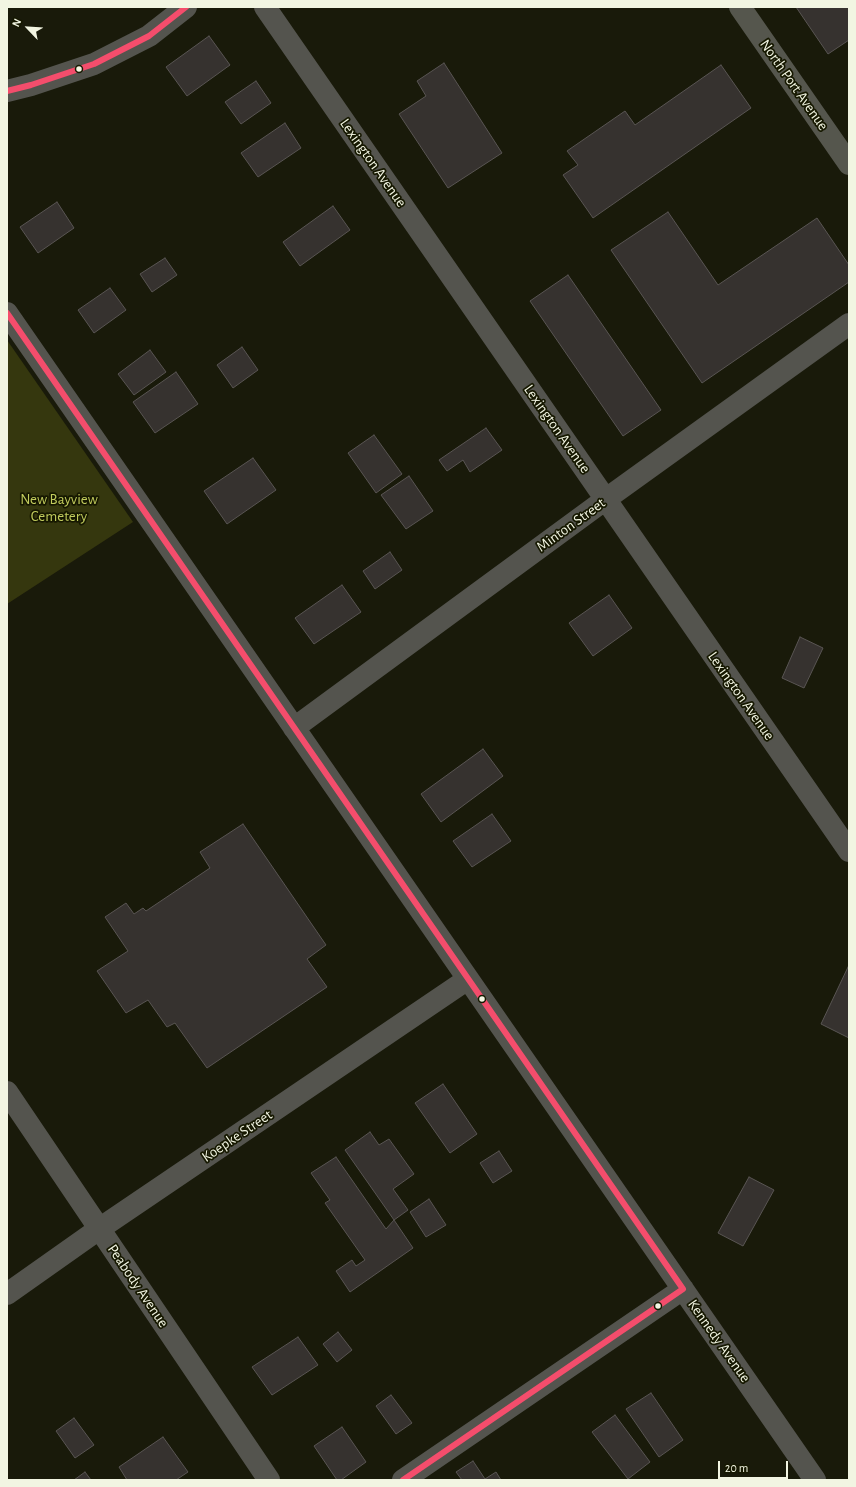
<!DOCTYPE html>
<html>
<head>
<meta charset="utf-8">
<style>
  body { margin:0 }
  #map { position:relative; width:856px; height:1487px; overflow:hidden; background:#191a0a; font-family:"Alegreya Sans",sans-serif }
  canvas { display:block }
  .frame { position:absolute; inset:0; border:8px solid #f2f5e2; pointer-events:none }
  .north { position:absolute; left:8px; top:8px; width:40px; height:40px; -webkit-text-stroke:3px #161800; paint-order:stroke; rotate:295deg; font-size:11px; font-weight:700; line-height:16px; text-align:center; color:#f2f5e2 }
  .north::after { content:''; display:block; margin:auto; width:14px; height:18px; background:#f2f5e2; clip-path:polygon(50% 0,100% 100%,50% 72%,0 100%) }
  .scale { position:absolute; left:718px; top:1461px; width:70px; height:18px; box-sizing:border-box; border:2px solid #f2f5e2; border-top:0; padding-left:5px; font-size:12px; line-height:14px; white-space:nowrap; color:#f2f5e2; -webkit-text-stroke:3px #161800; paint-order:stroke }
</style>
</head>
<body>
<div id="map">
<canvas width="856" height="1487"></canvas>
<div class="frame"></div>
<div class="north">N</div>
<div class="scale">20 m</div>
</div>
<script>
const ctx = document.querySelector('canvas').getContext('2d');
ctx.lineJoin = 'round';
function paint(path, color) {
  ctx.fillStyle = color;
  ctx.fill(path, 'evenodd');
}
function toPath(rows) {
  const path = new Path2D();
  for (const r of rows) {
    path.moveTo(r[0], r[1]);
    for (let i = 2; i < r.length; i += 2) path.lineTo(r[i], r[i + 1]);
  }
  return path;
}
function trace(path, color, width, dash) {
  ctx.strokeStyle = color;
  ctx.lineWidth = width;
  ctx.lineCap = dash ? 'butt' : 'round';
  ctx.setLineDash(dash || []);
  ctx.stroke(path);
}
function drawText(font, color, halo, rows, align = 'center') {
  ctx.font = font + ' "Alegreya Sans",sans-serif';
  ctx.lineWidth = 3.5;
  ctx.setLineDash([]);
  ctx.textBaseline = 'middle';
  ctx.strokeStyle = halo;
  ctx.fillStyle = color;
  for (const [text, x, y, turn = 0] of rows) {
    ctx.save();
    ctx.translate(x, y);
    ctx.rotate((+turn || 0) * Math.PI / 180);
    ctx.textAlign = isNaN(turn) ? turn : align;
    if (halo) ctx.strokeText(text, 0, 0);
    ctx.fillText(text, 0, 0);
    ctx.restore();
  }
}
const green = toPath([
  [7,340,133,522,7,604]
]);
const building = toPath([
  [796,7,849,7,849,40,828,54,796,7],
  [209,36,230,65,187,96,166,67,209,36],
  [444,63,502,153,448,188,399,114,426,96,417,81,444,63],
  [721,65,751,108,593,218,563,175,578,165,567,151,625,111,635,125,721,65],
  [256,81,271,103,241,124,225,102,256,81],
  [285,123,301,148,258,177,241,153,285,123],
  [57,202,74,228,38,253,20,227,57,202],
  [333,206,350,230,300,266,283,242,333,206],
  [668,212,718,285,817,218,849,265,849,282,702,383,611,250,668,212],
  [165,258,177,275,152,292,140,274,165,258],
  [568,275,661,410,623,436,530,301,568,275],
  [110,288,126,310,94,333,78,310,110,288],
  [242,347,258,370,233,388,217,365,242,347],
  [150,350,166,372,134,395,118,374,150,350],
  [176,372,198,404,155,433,133,402,176,372],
  [486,428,502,450,470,472,463,460,447,471,439,460,486,428],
  [374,435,402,474,376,493,348,453,374,435],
  [253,458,276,490,227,524,204,491,253,458],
  [409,476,433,511,406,529,381,495,409,476],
  [390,552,402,570,375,589,363,571,390,552],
  [342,585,361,612,314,644,295,618,342,585],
  [609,595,632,628,593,656,569,623,609,595],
  [800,637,823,648,804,688,782,678,800,637],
  [483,749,503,776,441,822,421,794,483,749],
  [492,814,511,841,472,867,453,841,492,814],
  [243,824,326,945,307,959,327,987,207,1068,175,1023,167,1027,148,1000,126,1013,97,971,128,951,105,917,126,903,134,914,143,908,146,911,210,868,200,852,243,824],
  [849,965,849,1038,821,1024,849,965],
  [443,1084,477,1134,450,1153,415,1103,443,1084],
  [370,1132,379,1145,389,1139,414,1174,393,1189,408,1210,394,1220,345,1150,370,1132],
  [499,1151,512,1171,493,1183,480,1163,499,1151],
  [336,1157,386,1229,394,1220,413,1248,350,1292,336,1271,352,1260,356,1266,365,1260,325,1203,330,1200,311,1173,336,1157],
  [749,1177,774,1190,743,1246,718,1233,749,1177],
  [429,1199,446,1225,426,1237,410,1212,429,1199],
  [338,1332,352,1350,337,1362,323,1344,338,1332],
  [298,1337,318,1365,272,1395,252,1367,298,1337],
  [651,1393,683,1440,659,1457,626,1409,651,1393],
  [391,1395,412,1423,396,1434,376,1406,391,1395],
  [615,1415,650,1462,628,1479,592,1432,615,1415],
  [74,1418,94,1445,75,1458,56,1431,74,1418],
  [342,1427,366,1462,341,1480,337,1480,314,1446,342,1427],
  [163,1437,188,1472,176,1480,127,1480,119,1467,163,1437],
  [473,1461,485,1479,496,1472,501,1480,462,1480,456,1472,473,1461],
  [85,1472,91,1480,74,1480,85,1472]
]);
const street = toPath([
  [265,7,849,851],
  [7,91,31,85,94,64,149,36,186,7],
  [7,313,815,1480],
  [294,728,606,499,849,324],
  [7,1092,269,1480],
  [7,1294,99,1229,468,979],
  [403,1480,683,1289]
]);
const secondary = toPath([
  [740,7,849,164]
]);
const bus1 = toPath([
  [7,91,31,85,94,64,149,36,186,7],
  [7,313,683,1289,403,1480]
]);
const markers = [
  [79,69,3.5,"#f2f5e2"],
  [482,999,3.5,"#f2f5e2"],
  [658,1306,3.5,"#f2f5e2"]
];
const streetNames = [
  ["North Port Avenue",794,85,55],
  ["Lexington Avenue",373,163,55],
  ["Lexington Avenue",557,429,55],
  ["Minton Street",571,525,-36],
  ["Lexington Avenue",741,696,55],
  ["Koepke Street",237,1136,-34],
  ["Peabody Avenue",138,1286,56],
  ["Kennedy Avenue",719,1341,55]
];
const parkNames = [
  ["New Bayview",59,499],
  ["Cemetery",59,516]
];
paint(green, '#35370e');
paint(building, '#36322f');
trace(building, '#595553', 1);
trace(street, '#54544e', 22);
trace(secondary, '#55564d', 22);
trace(bus1, '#f44d6c', 6);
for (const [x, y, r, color] of markers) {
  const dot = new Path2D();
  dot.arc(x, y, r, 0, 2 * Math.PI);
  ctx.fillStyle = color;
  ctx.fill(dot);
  trace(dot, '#161800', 1.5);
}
drawText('15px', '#f2f5e2', '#161800', streetNames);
drawText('15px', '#c1cb5c', '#161800', parkNames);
</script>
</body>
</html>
